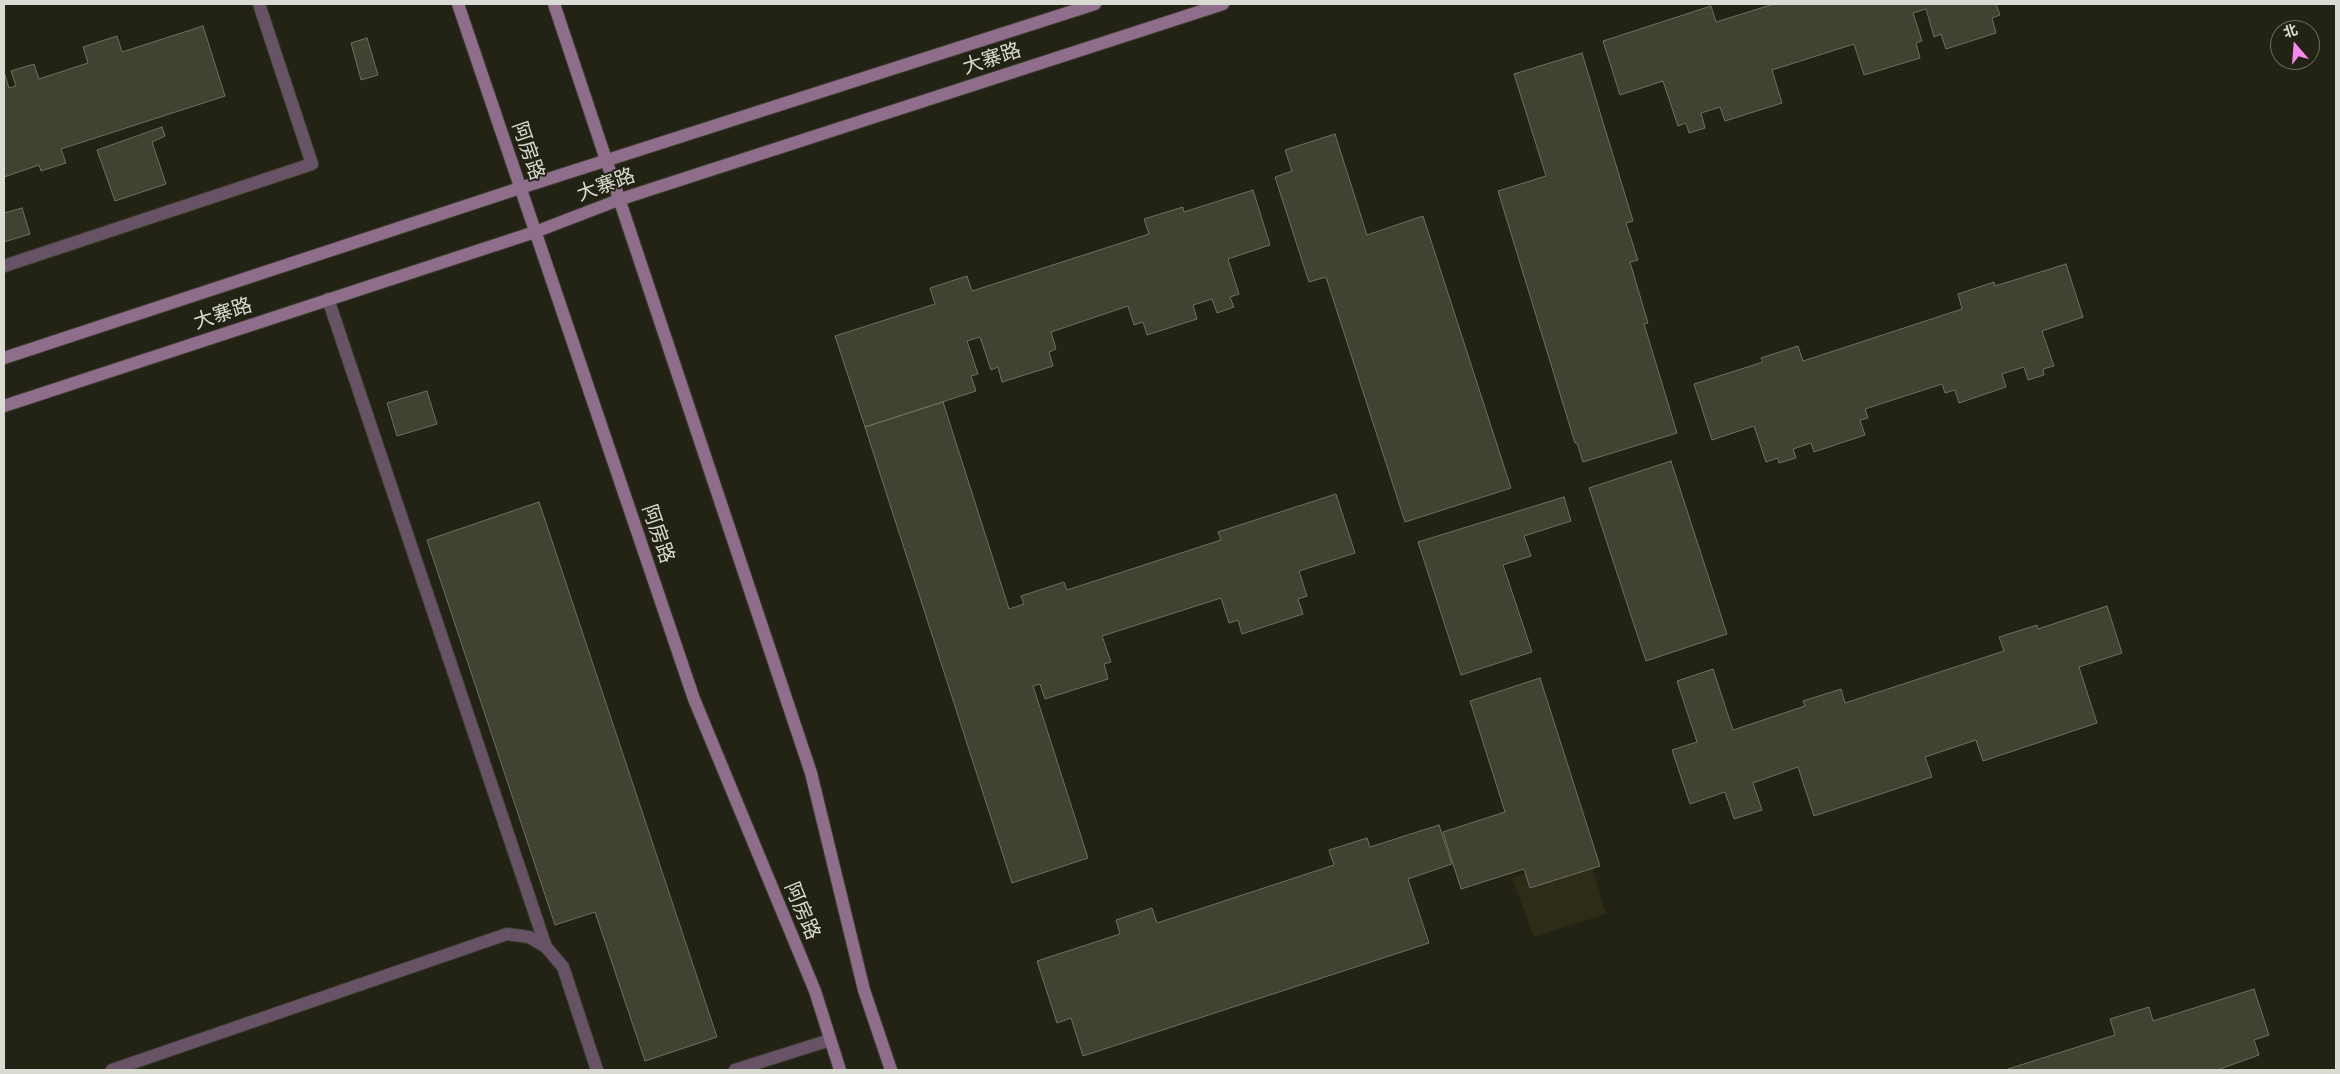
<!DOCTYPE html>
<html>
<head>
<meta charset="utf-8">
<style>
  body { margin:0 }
  #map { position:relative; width:2340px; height:1074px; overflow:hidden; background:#222314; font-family:"Alegreya Sans","Noto Sans SC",sans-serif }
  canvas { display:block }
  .frame { position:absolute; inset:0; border:5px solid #dadbd2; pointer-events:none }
  .north { position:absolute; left:2270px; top:20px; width:50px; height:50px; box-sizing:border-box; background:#222314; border:1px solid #6c6d60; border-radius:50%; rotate:342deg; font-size:14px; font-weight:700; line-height:20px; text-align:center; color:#dadbd2 }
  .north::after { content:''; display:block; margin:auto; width:18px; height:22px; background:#f688ec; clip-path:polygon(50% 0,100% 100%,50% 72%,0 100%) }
</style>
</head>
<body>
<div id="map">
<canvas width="2340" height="1074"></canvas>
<div class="frame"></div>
<div class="north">北</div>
</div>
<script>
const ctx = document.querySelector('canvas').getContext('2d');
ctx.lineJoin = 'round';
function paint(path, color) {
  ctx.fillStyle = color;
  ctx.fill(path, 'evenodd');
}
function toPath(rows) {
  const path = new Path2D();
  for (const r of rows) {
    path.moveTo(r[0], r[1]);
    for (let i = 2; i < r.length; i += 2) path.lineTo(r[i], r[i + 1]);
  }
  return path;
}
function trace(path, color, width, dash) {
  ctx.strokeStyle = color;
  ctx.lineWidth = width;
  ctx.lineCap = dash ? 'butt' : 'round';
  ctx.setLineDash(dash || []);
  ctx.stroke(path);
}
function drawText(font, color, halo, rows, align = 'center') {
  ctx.font = font + ' "Alegreya Sans","Noto Sans SC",sans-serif';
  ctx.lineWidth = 4;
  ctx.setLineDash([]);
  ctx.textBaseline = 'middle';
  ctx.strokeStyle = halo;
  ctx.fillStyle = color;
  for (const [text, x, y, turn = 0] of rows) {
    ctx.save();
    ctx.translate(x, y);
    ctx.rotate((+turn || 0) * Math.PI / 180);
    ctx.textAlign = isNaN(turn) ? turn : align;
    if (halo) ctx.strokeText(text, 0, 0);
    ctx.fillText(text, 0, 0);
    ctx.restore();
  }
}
const built = toPath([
  [1588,853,1606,914,1534,937,1512,878]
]);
const building = toPath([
  [1774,4,1996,4,2000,15,1992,18,1996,33,1946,49,1941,34,1934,37,1926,9,1913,13,1922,41,1916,43,1920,58,1864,75,1854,44,1772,70,1782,103,1725,121,1720,107,1701,113,1705,128,1689,133,1686,123,1678,126,1663,81,1620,95,1603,41,1711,6,1716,22,1774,4],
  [203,26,225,96,61,149,66,163,41,171,39,165,4,177,4,72,9,88,16,86,11,71,34,64,39,79,88,63,83,47,117,36,122,52,203,26],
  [367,38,378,75,361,80,351,43,367,38],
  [1582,53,1633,221,1626,223,1638,260,1630,262,1648,323,1644,324,1677,433,1583,462,1577,443,1575,443,1498,191,1546,176,1514,74,1582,53],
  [162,127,165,136,152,142,166,184,115,201,97,150,162,127],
  [1335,134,1367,235,1423,216,1511,488,1405,522,1326,277,1309,282,1275,177,1292,171,1285,150,1335,134],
  [1253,190,1270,245,1228,259,1239,294,1230,297,1234,307,1217,313,1212,299,1193,305,1197,319,1147,335,1143,322,1134,325,1128,306,1051,332,1056,349,1049,352,1053,366,1002,382,998,367,991,370,980,337,967,341,978,374,971,376,976,391,865,427,835,336,935,304,930,288,967,276,972,291,1149,234,1144,219,1183,207,1184,212,1253,190],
  [22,208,30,234,4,242,4,213,22,208],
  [2066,264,2083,317,2042,331,2054,366,2043,369,2044,375,2028,380,2024,367,2002,374,2006,387,1959,403,1955,390,1945,393,1942,384,1865,409,1868,418,1860,420,1865,435,1814,452,1811,443,1793,449,1796,458,1779,463,1778,458,1766,462,1754,426,1712,440,1694,384,1763,362,1761,358,1798,346,1803,361,1962,309,1958,294,1994,282,1995,286,2066,264],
  [427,391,437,424,397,436,387,403,427,391],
  [943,402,1009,609,1024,604,1021,596,1064,582,1067,590,1221,540,1218,532,1336,494,1355,553,1299,571,1307,596,1298,599,1303,614,1242,634,1238,620,1229,623,1221,598,1102,636,1111,662,1104,664,1108,679,1045,699,1040,684,1033,686,1088,858,1012,883,865,427,943,402],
  [1671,461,1727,634,1646,661,1589,488,1671,461],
  [1564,497,1571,521,1524,536,1531,556,1503,565,1532,652,1461,675,1418,542,1564,497],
  [539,502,717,1037,645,1061,595,912,555,925,427,540,539,502],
  [2107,606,2122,653,2079,667,2097,723,1983,761,1976,740,1925,757,1932,777,1814,816,1798,767,1753,783,1762,810,1734,819,1725,792,1690,804,1672,750,1697,742,1677,681,1713,669,1733,730,1805,706,1803,701,1841,689,1845,703,2004,651,1999,637,2037,625,2038,629,2107,606],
  [1540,678,1600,866,1530,888,1524,869,1461,889,1443,832,1505,812,1470,701,1540,678],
  [1439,825,1452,864,1408,879,1429,943,1083,1056,1071,1018,1057,1023,1037,961,1120,934,1116,920,1152,908,1157,923,1334,865,1329,850,1367,838,1370,847,1439,825],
  [2254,989,2269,1035,2254,1040,2259,1055,2217,1070,2005,1070,2115,1035,2110,1019,2149,1007,2153,1021,2254,989]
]);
const street = toPath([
  [4,266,312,164,259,4],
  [328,299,546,947],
  [112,1070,507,934,529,937,546,947,563,967,597,1070],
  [735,1070,830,1040]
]);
const secondary = toPath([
  [458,4,694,699,815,991,840,1070],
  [554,4,811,773,864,990,891,1070],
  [4,358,520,188,1095,4],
  [4,406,535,232,621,199,1223,4]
]);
const streetNames = [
  ["大寨路",992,59,-18],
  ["阿房路",528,151,71],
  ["大寨路",606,185,-20],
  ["大寨路",223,314,-18],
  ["阿房路",658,534,71],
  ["阿房路",802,911,67]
];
paint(built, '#2c2c17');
paint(building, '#424232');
trace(building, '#6f705f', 1);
trace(street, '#3c3d2f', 14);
trace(secondary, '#3c3d2f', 14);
trace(street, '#675365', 12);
trace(secondary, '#8f6e8b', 12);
drawText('20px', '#dadbd2', '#222314', streetNames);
</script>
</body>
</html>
